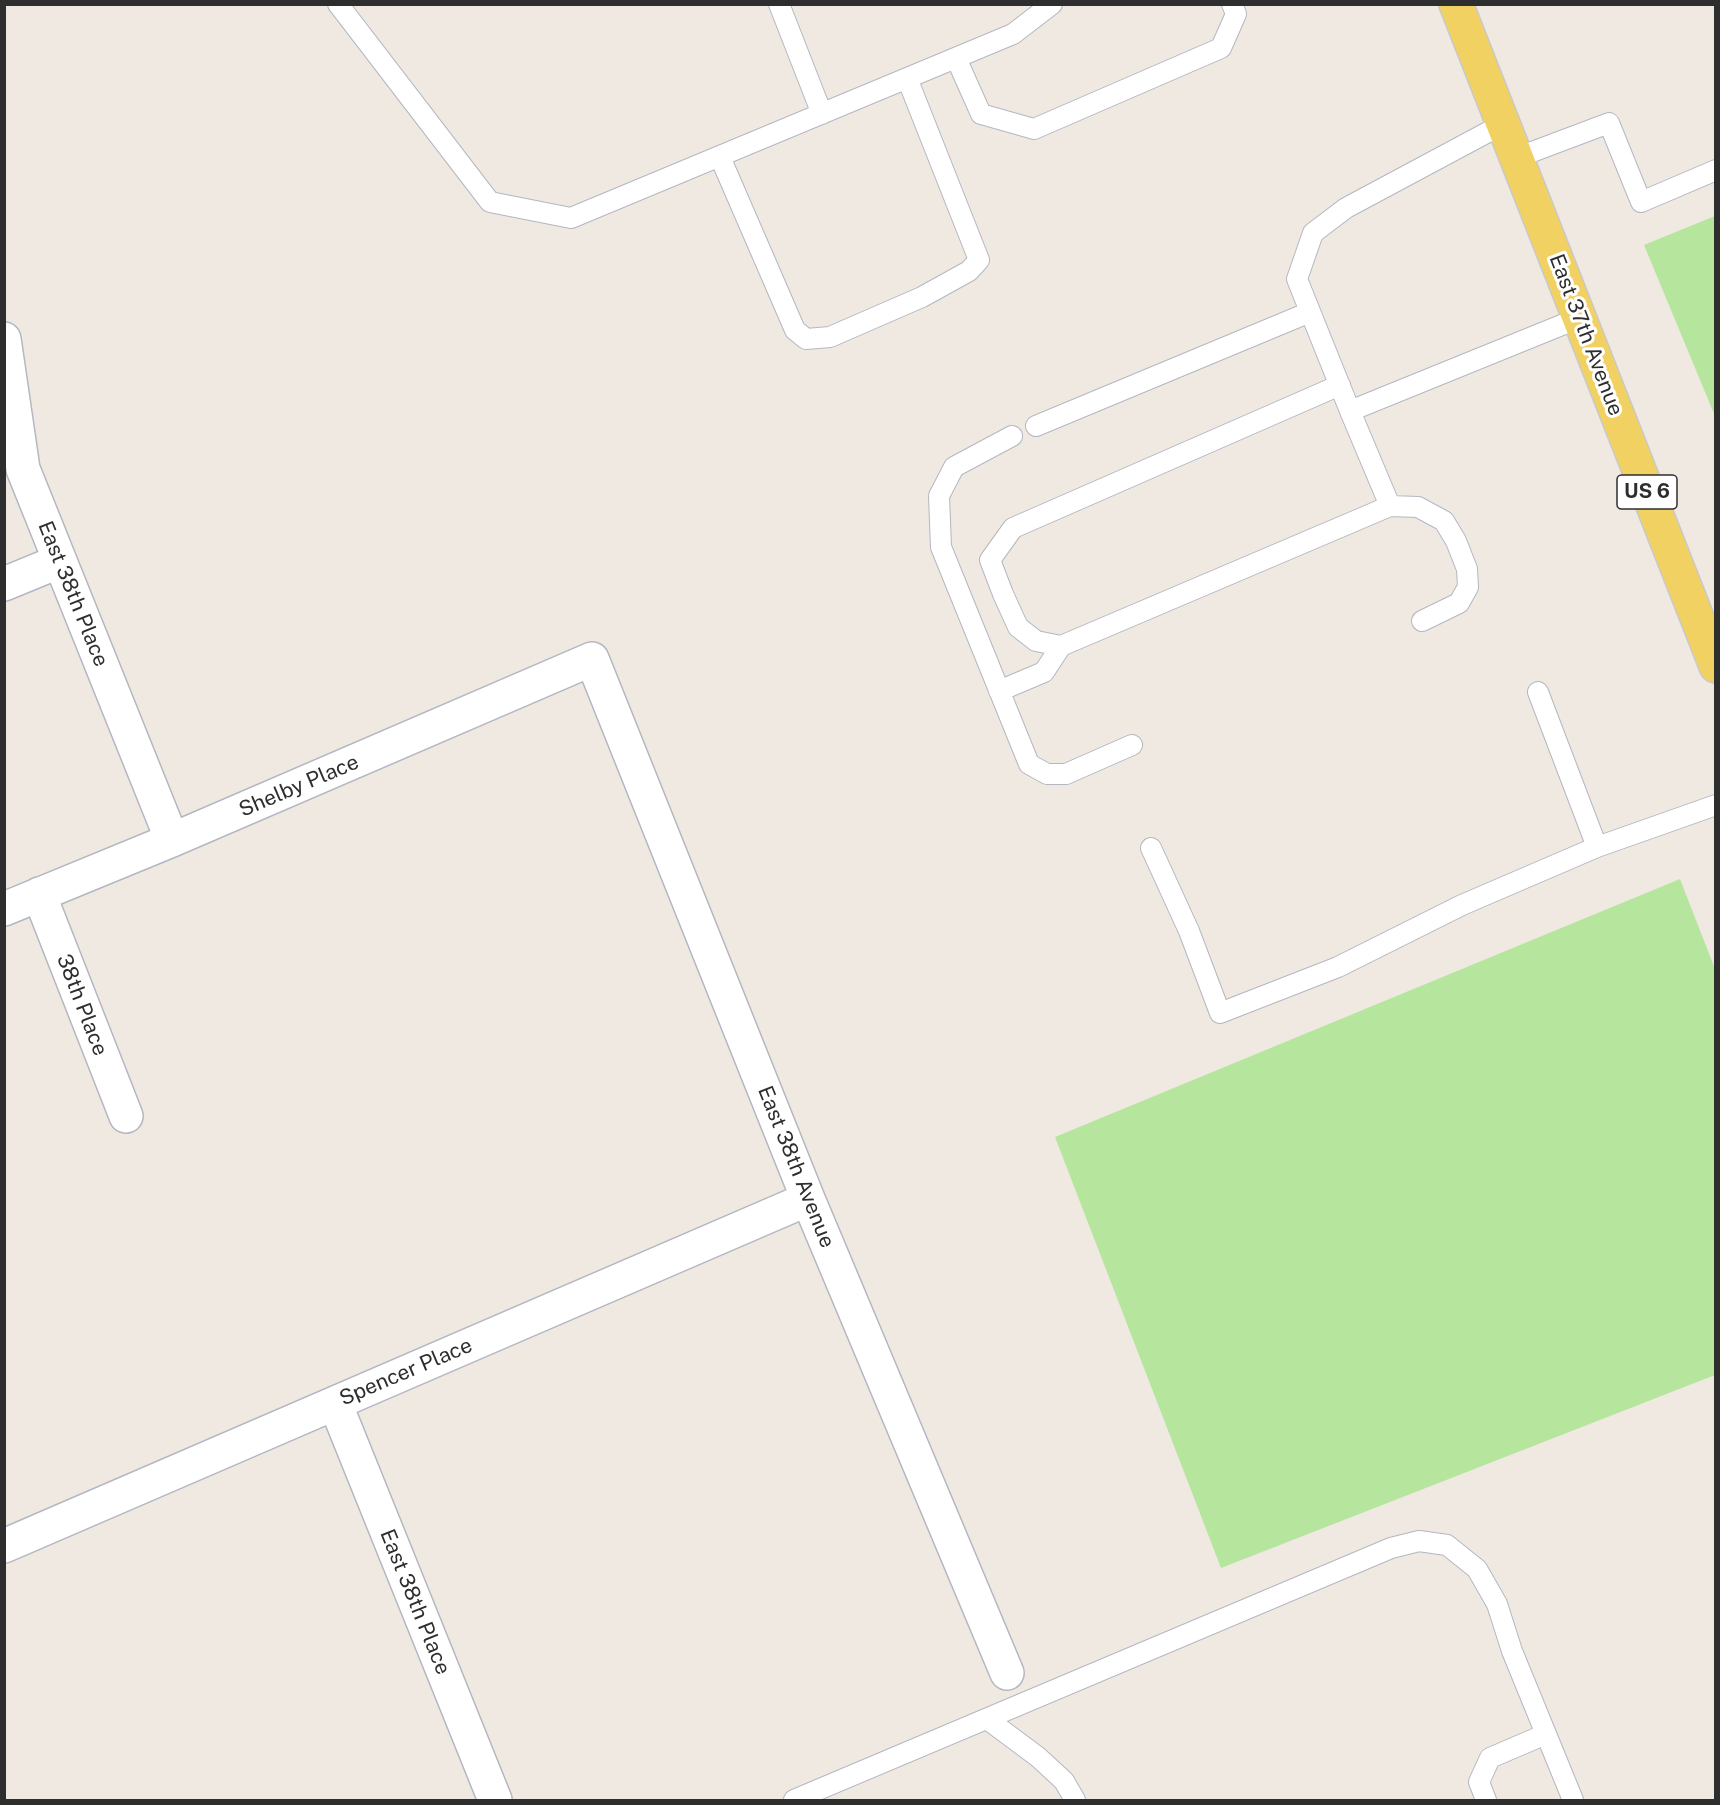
<!DOCTYPE html>
<html>
<head>
<meta charset="utf-8">
<style>
  body { margin:0 }
  #map { position:relative; width:1720px; height:1805px; overflow:hidden; background:#efe9e1; font-family:"Public Sans",sans-serif }
  canvas { display:block }
  .frame { position:absolute; inset:0; border:6px solid #2e2e2e; pointer-events:none }
</style>
</head>
<body>
<div id="map">
<canvas width="1720" height="1805"></canvas>
<div class="frame"></div>
</div>
<script>
const ctx = document.querySelector('canvas').getContext('2d');
ctx.lineJoin = 'round';
function paint(path, color) {
  ctx.fillStyle = color;
  ctx.fill(path, 'evenodd');
}
function toPath(rows) {
  const path = new Path2D();
  for (const r of rows) {
    path.moveTo(r[0], r[1]);
    for (let i = 2; i < r.length; i += 2) path.lineTo(r[i], r[i + 1]);
  }
  return path;
}
function trace(path, color, width, dash) {
  ctx.strokeStyle = color;
  ctx.lineWidth = width;
  ctx.lineCap = dash ? 'butt' : 'round';
  ctx.setLineDash(dash || []);
  ctx.stroke(path);
}
function drawText(font, color, halo, rows, align = 'center') {
  ctx.font = font + ' "Public Sans",sans-serif';
  ctx.lineWidth = 6;
  ctx.setLineDash([]);
  ctx.textBaseline = 'middle';
  ctx.strokeStyle = halo;
  ctx.fillStyle = color;
  for (const [text, x, y, turn = 0] of rows) {
    ctx.save();
    ctx.translate(x, y);
    ctx.rotate((+turn || 0) * Math.PI / 180);
    ctx.textAlign = isNaN(turn) ? turn : align;
    if (halo) ctx.strokeText(text, 0, 0);
    ctx.fillText(text, 0, 0);
    ctx.restore();
  }
}
const green = toPath([
  [1715,216,1715,416,1644,245],
  [1680,879,1715,969,1715,1375,1221,1568,1055,1137]
]);
const lane = toPath([
  [338,4,490,202,571,218,1013,34,1052,4],
  [779,4,822,114],
  [956,58,981,114,1034,129,1221,48,1236,14,1232,4],
  [1503,124,1346,208,1313,233,1297,279,1350,411,1579,318],
  [720,157,795,330,806,339,830,337,922,297,969,271,979,260,907,78],
  [1516,158,1609,123,1641,202,1716,170],
  [1340,385,1013,528,990,560,1003,594,1018,627,1036,641,1061,646,1390,506,1418,507,1444,521,1456,541,1467,569,1468,587,1459,603,1422,621],
  [1350,411,1390,506],
  [1036,426,1310,312],
  [1012,436,954,467,939,496,941,547,1029,764,1047,774,1066,774,1132,745],
  [999,691,1044,672,1061,646],
  [1538,692,1597,847],
  [1151,848,1189,931,1220,1013,1338,967,1462,905,1597,847,1716,805],
  [987,1719,1038,1757,1064,1781,1075,1800],
  [794,1800,1391,1548,1419,1541,1447,1545,1477,1569,1497,1604,1512,1651,1573,1800],
  [1486,1800,1479,1782,1490,1758,1546,1734]
]);
const street = toPath([
  [4,339,23,469,172,840],
  [4,584,60,561],
  [39,894,126,1116],
  [4,909,172,840,592,659,808,1199,1007,1673],
  [335,1403,495,1800],
  [4,1546,808,1199]
]);
const primary = toPath([
  [1456,4,1716,666]
]);
const shields = [
  [1647,492,60]
];
const shieldNames = [
  ["US 6",1647,492]
];
const streetNames = [
  ["East 37th Avenue",1586,335,69],
  ["East 38th Place",73,594,68],
  ["Shelby Place",299,786,-23],
  ["38th Place",82,1005,69],
  ["East 38th Avenue",796,1167,68],
  ["Spencer Place",406,1372,-23],
  ["East 38th Place",415,1602,68]
];
paint(green, '#b6e59e');
trace(lane, '#b4b7c1', 22);
trace(street, '#b4b7c1', 36);
trace(primary, '#c9c9c9', 36);
trace(lane, '#fff', 20);
trace(street, '#fff', 33);
trace(primary, '#f2d163', 33);
for (const [x, y, w] of shields) {
  const box = new Path2D();
  box.roundRect(x - w / 2, y - 17, w, 34, 4.5);
  ctx.fillStyle = '#fff';
  ctx.fill(box);
  trace(box, '#2e2e2e', 1.5);
}
drawText('bold 20px', '#2e2e2e', null, shieldNames);
drawText('21px', '#2e2e2e', '#fff', streetNames);
</script>
</body>
</html>
